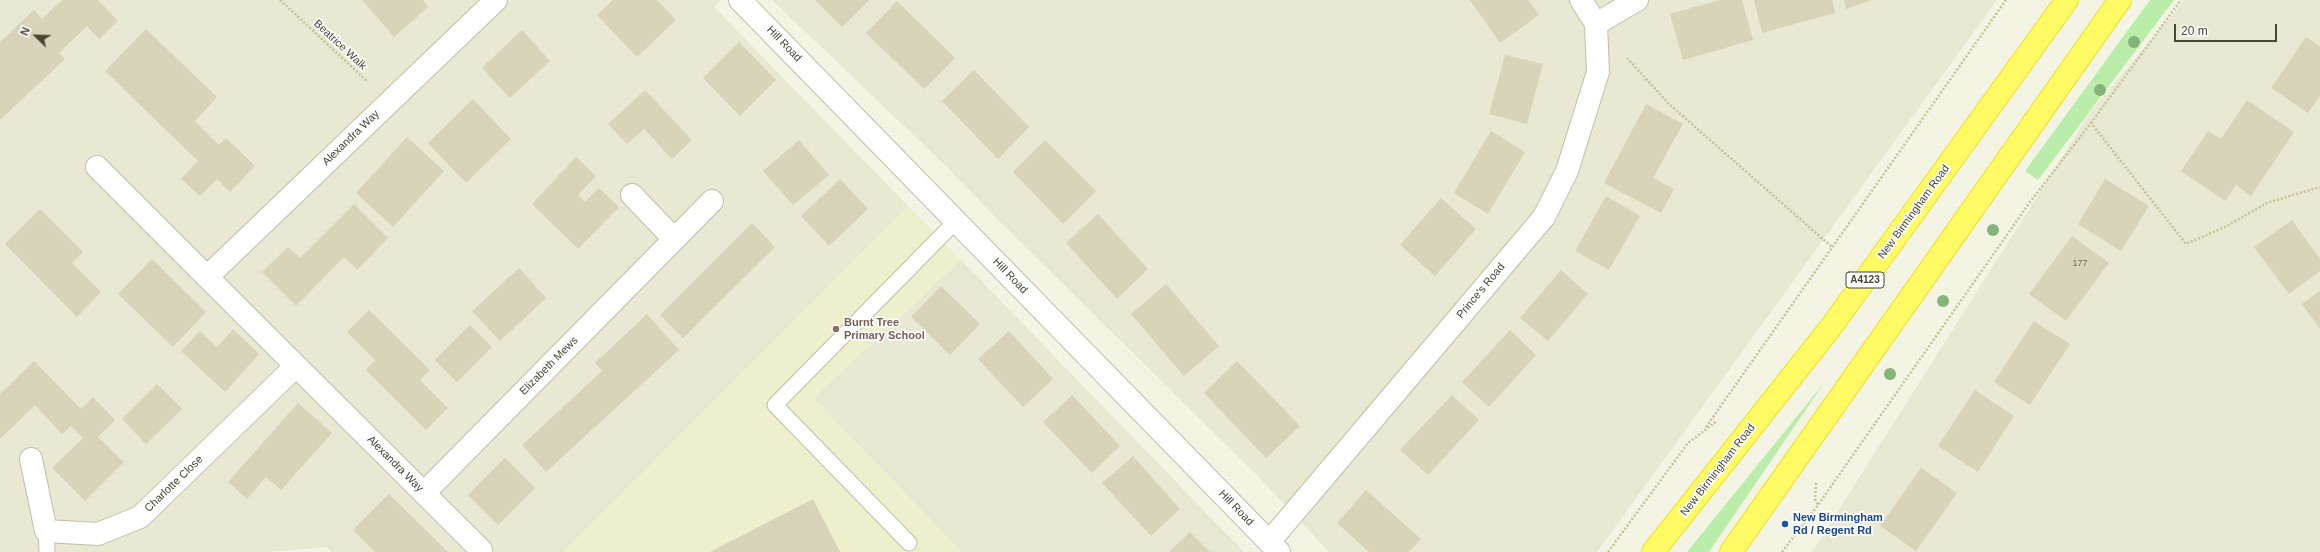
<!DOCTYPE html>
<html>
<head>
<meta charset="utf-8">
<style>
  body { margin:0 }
  #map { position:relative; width:2320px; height:552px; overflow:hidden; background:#f4f4e4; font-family:Arial,sans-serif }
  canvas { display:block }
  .north { position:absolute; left:16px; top:16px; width:40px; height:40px; -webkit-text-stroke:3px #fff; paint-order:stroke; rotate:293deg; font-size:11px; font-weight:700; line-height:16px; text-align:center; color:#474534 }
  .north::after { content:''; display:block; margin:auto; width:14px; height:18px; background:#474534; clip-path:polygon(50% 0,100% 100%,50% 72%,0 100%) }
  .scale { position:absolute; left:2174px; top:24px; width:103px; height:18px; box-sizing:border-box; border:2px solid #474534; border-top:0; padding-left:5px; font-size:12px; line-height:14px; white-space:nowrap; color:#474534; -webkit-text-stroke:3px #fff; paint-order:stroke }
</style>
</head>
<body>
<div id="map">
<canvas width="2320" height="552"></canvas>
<div class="north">N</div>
<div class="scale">20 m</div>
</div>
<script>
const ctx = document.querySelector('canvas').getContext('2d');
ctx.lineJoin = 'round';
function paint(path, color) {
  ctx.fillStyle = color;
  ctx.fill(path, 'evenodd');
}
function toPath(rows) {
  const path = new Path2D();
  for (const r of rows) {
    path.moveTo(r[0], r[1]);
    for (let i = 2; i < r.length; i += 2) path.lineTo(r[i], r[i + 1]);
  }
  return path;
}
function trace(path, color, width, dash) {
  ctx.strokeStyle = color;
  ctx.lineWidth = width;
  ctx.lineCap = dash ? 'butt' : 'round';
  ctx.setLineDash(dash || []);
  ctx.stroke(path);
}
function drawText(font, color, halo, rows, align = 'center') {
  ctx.font = font + ' Arial,sans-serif';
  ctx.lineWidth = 3.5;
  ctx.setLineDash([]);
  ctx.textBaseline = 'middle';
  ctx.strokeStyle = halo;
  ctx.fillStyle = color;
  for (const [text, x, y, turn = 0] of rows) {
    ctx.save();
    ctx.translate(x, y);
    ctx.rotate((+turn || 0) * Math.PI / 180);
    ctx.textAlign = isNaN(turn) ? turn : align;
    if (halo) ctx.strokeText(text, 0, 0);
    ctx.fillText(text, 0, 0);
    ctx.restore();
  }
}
const residential = toPath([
  [0,0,721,0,714,7,908,206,564,552,331,552,326,547,266,552,0,552],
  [772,0,1997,0,1597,552,1329,552,1255,473,1000,222,947,167],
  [2185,0,2320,0,2320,552,1812,552,2092,110],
  [961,260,1244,552,962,552,813,398]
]);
const education = toPath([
  [908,206,961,260,813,398,962,552,564,552]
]);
const green = toPath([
  [2150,0,2174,0,2038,180,2025,171],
  [1824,383,1709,552,1687,552]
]);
const building = toPath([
  [62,0,98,0,118,21,99,39,87,26,59,53,65,59,0,120,0,42,34,10,42,19],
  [362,0,423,0,428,7,394,37],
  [613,0,657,0,676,20,637,57,597,15],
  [815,0,869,0,842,27],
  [1470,0,1528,0,1539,15,1500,43],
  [1720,0,1742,0,1753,40,1683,60,1670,14],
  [1754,0,1832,0,1835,13,1762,33],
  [1844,0,1872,0,1846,9],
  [897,1,955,58,924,89,866,33],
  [146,29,217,97,195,121,219,145,226,138,255,166,230,192,217,179,200,196,181,179,198,161,105,71],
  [522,30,550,61,510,98,482,68],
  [2306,37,2320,46,2320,96,2308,113,2271,88],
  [739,42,776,80,740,116,703,78],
  [1505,55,1543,64,1527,124,1489,114],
  [974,70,1029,127,998,159,942,101],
  [645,90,692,140,672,159,644,129,627,144,608,124],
  [473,99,511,139,466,183,428,143],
  [2247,100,2294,132,2251,196,2236,185,2225,201,2181,171,2208,131,2221,139],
  [1646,104,1683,124,1653,178,1674,189,1661,213,1604,183],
  [1491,131,1525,152,1488,214,1454,193],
  [407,137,444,171,393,227,356,193],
  [799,140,829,175,793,205,763,171],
  [1045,140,1096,191,1063,224,1013,172],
  [576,157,596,176,578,195,585,202,599,188,619,207,578,249,532,204],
  [840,179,868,209,829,246,801,216],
  [2105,179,2149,206,2121,251,2078,224],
  [1606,196,1640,216,1609,270,1575,251],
  [1441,198,1476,229,1435,276,1400,245],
  [354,204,388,238,357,270,344,257,296,306,262,272,288,247,300,258],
  [40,209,83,252,72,263,101,292,77,317,5,244],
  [1098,214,1148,269,1117,299,1066,243],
  [2292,220,2320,259,2320,271,2289,294,2254,247],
  [752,223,775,247,683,338,660,315],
  [2072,236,2109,263,2066,321,2029,294],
  [152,259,206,312,173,347,118,294],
  [519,268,546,298,500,341,472,311],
  [1561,270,1588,294,1548,341,1520,318],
  [1166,284,1219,346,1184,376,1131,314],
  [941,286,980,324,950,355,911,317],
  [2320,291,2320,329,2302,304],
  [369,310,430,370,420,380,448,408,426,430,366,370,375,360,347,332],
  [647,314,679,350,546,472,522,445,602,371,595,363],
  [2034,321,2070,344,2030,405,1994,382],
  [470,325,492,347,457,382,435,360],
  [233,329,259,354,225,392,181,351,200,331,217,347],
  [1510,330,1536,355,1489,407,1462,382],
  [1009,331,1053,379,1023,407,978,359],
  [34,361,81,409,93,397,115,420,98,437,124,462,85,501,52,468,83,438,71,426,62,434,35,405,0,439,0,394],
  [1237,361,1300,426,1266,458,1204,393],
  [157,384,182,409,146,444,122,419],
  [1975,390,2014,416,1978,472,1938,446],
  [1072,395,1120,446,1092,473,1043,422],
  [1452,395,1479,420,1428,475,1400,450],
  [298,403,332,433,281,490,266,477,247,499,228,482],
  [1133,456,1180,509,1151,536,1102,483],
  [505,458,535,488,498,525,468,495],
  [1921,468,1957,493,1916,551,1880,526],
  [1366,490,1421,539,1409,552,1369,552,1337,523],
  [389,494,448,552,375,552,353,530],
  [813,499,840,552,710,552],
  [1190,532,1210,552,1169,552]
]);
const path = toPath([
  [280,0,368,82],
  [1627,58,1669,104,1832,247],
  [2091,123,2181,0],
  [1706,427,2006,0],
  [1816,483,1815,499,1818,505],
  [1608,552,1688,443,1717,421],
  [1782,552,1818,505,2030,202,2091,123,2186,244,2227,226,2267,203,2320,187]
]);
const lane = toPath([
  [46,531,47,552],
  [909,543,775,405,956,221]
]);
const street = toPath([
  [740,0,1279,552],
  [1596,24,1637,0],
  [97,167,207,277],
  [632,195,674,239],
  [31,459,46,531,98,534,140,517,296,366],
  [424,493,712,201],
  [1269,542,1544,217,1567,171,1598,72,1596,24,1581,0],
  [481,550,207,277,496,0]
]);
const highway = toPath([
  [1653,552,1831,327,2067,0],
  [1731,552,2120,0]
]);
const trees = [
  [2134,42],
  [2100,90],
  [1993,230],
  [1943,301],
  [1890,374]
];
const markers = [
  [836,329,4,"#8d6e63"],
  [1785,524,4,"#1a4fb4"]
];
const numberNames = [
  ["177",2080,264]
];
const shields = [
  [1865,280,38]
];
const shieldNames = [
  ["A4123",1865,280]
];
const streetNames = [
  ["Hill Road",784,44,46],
  ["Beatrice Walk",340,45,43],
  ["Alexandra Way",351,138,-44],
  ["New Birmingham Road",1914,212,-54],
  ["Hill Road",1010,276,46],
  ["Prince's Road",1481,291,-50],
  ["Elizabeth Mews",549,366,-45],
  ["Alexandra Way",395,464,45],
  ["New Birmingham Road",1718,470,-52],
  ["Charlotte Close",174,484,-44],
  ["Hill Road",1236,508,46]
];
const educationNames = [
  ["Burnt Tree",844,323],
  ["Primary School",844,336]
];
const transitNames = [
  ["New Birmingham",1793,518],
  ["Rd / Regent Rd",1793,531]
];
paint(residential, '#e9e8d2');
paint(education, '#eeefcd');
paint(green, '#b9eda9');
paint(building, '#d7d4b9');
trace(lane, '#c0bfa6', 17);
trace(street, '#c0bfa6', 24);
trace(highway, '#ede026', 24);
trace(path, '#c4c196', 2.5, [2, 2]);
trace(lane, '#fff', 15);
trace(street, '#fff', 22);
trace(highway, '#fffb65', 22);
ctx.fillStyle = '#84b479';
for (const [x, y] of trees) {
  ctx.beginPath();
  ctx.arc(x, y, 6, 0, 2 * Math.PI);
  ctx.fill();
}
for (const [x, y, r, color] of markers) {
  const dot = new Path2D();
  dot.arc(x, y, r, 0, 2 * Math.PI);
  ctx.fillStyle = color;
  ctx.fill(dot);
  trace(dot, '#fff', 1.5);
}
drawText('9px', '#6b6955', null, numberNames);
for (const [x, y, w] of shields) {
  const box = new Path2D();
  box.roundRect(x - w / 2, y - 8, w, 16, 3);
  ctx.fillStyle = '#fff';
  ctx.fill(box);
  trace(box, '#474534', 1);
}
drawText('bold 10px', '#474534', null, shieldNames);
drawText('11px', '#474534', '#fff', streetNames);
drawText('bold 11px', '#785e54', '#fff', educationNames, 'left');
drawText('bold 11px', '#164399', '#fff', transitNames, 'left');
</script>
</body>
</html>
